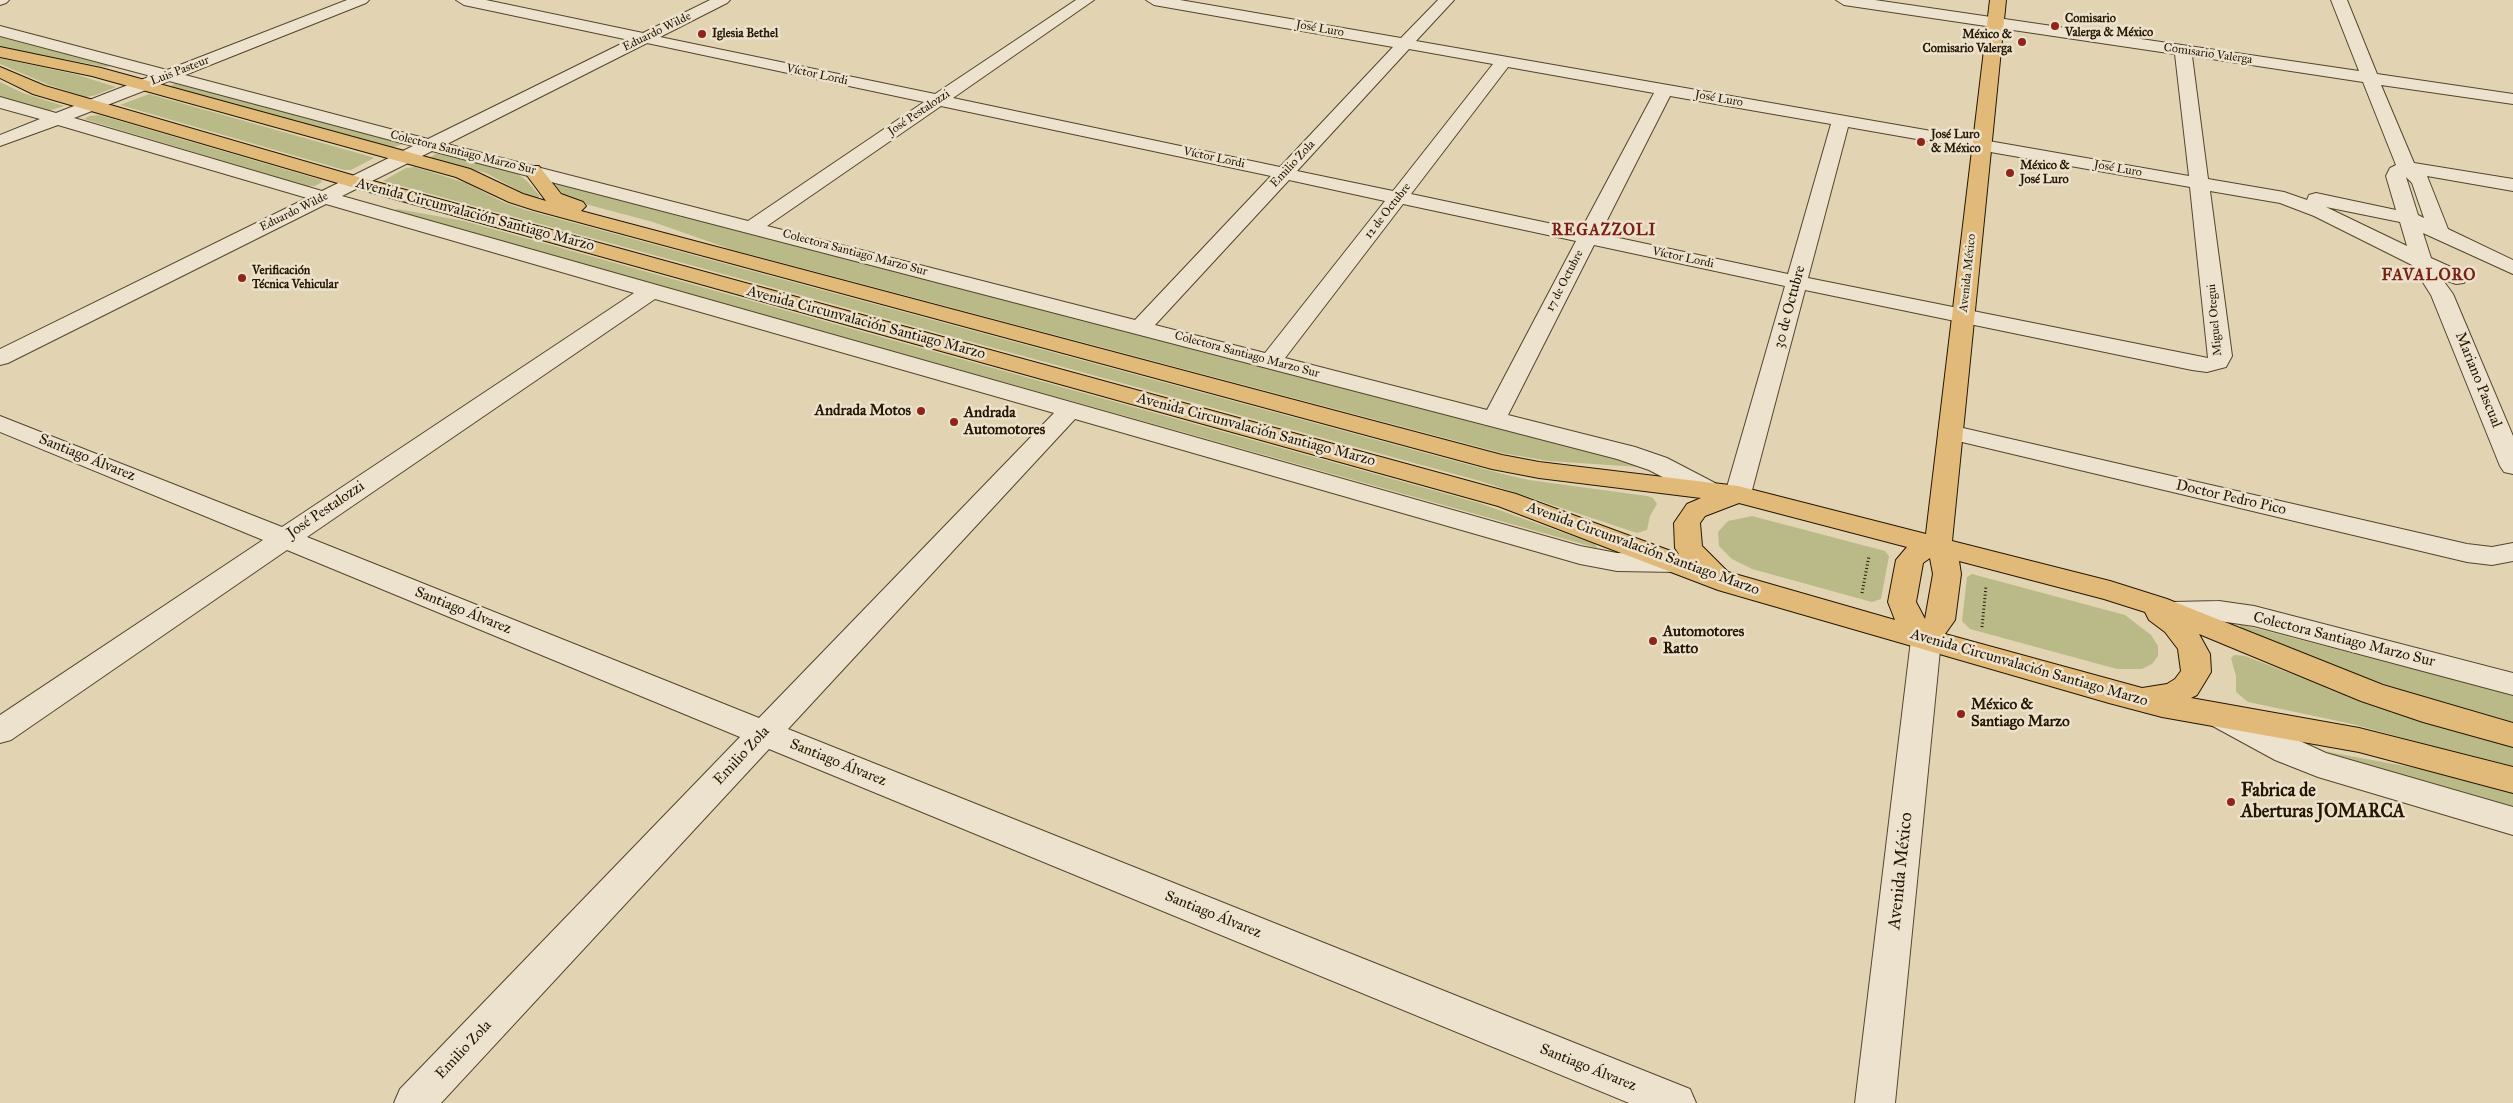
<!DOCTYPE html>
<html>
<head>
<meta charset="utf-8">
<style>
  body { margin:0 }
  canvas { display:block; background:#e2d3b2 }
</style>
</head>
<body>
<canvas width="2513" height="1103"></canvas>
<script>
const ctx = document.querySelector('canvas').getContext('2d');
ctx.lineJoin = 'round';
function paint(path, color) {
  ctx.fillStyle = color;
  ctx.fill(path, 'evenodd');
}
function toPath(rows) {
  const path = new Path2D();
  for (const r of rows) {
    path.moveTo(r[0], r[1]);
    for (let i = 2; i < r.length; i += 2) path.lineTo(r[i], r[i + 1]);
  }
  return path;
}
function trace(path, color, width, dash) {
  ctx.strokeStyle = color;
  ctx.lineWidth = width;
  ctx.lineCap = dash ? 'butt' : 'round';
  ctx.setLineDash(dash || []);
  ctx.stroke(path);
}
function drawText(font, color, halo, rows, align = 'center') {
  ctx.font = font + ' "IM FELL Great Primer",serif';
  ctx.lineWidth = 5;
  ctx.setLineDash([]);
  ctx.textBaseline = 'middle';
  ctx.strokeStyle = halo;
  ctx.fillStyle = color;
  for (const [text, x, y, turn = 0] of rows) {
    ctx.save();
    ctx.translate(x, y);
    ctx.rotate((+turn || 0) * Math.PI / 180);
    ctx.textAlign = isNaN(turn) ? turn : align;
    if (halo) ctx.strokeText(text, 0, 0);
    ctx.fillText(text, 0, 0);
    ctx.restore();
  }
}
const green = toPath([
  [0,37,111,66,106,67,0,47],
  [0,58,78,75,116,87,96,95,86,97,49,85,0,64],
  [0,82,23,93,64,106,48,111,0,97],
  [176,83,403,143,403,144,391,148,169,87],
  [149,94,372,157,374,158,351,170,344,170,120,105],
  [99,115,321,180,322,182,315,186,307,186,84,119,90,116],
  [442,153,518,174,527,181,540,196,537,198,529,196,486,173,430,158,435,154],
  [415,167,466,183,505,203,526,210,1499,473,1529,480,1647,496,1653,498,1657,504,1650,516,1647,530,1637,533,1480,481,383,181,406,168],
  [552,183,1637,464,1639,467,1549,461,1502,453,730,249,653,222,574,201,566,197],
  [398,209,464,221,1479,503,1595,544,1597,548,393,211],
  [1752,516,1885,551,1889,556,1881,599,1872,602,1861,599,1752,569,1732,559,1719,546,1718,532,1728,521],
  [1972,574,2125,615,2151,635,2158,646,2158,656,2152,664,2142,669,2117,669,1970,629,1962,621,1967,577],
  [2239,624,2513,695,2513,724,2367,679,2241,628],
  [2234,655,2245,656,2376,706,2513,747,2513,768,2352,724,2248,702,2236,692,2236,676,2231,658],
  [2323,751,2421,769,2513,793,2513,809]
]);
const path = toPath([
  [1862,593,1869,556],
  [1982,627,1986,586]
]);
const minor = toPath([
  [0,0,9,0,6,3,0,5,0,0],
  [347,0,369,0,366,3,185,75,428,139,629,40,464,5,456,0,486,0,643,33,710,0,730,0,727,3,660,37,935,94,1076,0,1094,0,953,98,1280,167,1393,47,1154,5,1146,0,1180,0,1401,38,1438,0,1454,0,1416,41,2189,176,2175,54,1844,5,1836,0,1875,0,2359,71,2331,0,2347,0,2377,74,2513,94,2513,104,2381,85,2414,163,2513,179,2513,191,2427,176,2448,229,2513,260,2513,274,2423,233,2431,258,2464,273,2467,278,2464,283,2456,284,2442,279,2453,294,2513,436,2513,474,2504,472,2500,466,2431,295,2412,265,2314,216,2280,203,2210,191,2232,356,2226,367,2207,372,2192,370,1805,290,1751,494,1747,500,1738,502,1729,500,1725,494,1785,286,1594,245,1508,415,1635,447,1667,458,1715,483,1719,489,1715,495,1706,497,1697,495,1649,470,1617,459,432,151,342,196,1580,546,1617,553,1678,554,1688,556,1692,563,1688,570,1678,572,1617,571,1580,564,1075,419,788,729,1690,1089,1696,1103,1629,1103,769,749,441,1103,394,1103,400,1089,740,737,287,550,11,740,0,743,0,715,263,540,0,432,0,416,282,527,634,293,326,204,8,363,0,365,0,349,307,198,58,125,0,146,0,135,40,119,0,108,0,97,56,113,151,76,0,36,0,26,167,70,347,0],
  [647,43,924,102,748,221,447,144,647,43],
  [1409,49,1493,64,1393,191,1297,171,1409,49],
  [2192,56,2363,82,2396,165,2390,168,2386,176,2396,210,2316,193,2309,195,2307,200,2284,192,2208,179,2192,56],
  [1508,67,1654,93,1581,230,1411,194,1508,67],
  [169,81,413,146,322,191,74,118,169,81],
  [1670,96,1831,124,1788,274,1600,234,1670,96],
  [941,106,1271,176,1135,320,767,226,941,106],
  [1848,127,2190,187,2208,358,1808,278,1848,127],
  [2406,177,2412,183,2424,218,2418,215,2406,177],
  [1289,180,1385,201,1265,353,1155,325,1289,180],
  [1403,204,1576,241,1487,410,1285,358,1403,204],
  [2326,207,2400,222,2407,246,2328,208,2326,207],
  [655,299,1054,413,759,718,307,537,655,299],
  [1950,425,2467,544,2492,547,2513,543,2513,561,2492,565,2467,562,1941,437,1938,432,1941,427,1950,425],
  [2219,601,2254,606,2513,673,2513,695,2254,626,2219,621,2173,622,2163,619,2159,612,2163,605,2173,602,2219,601],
  [1926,629,1936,633,1941,640,1895,1103,1855,1103,1911,640,1916,633,1926,629],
  [2220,704,2326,753,2513,807,2513,835,2318,777,2275,760,2209,724,2204,716,2209,708,2220,704]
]);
const major = toPath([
  [1990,0,2006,0,1952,541,2110,581,2167,599,2383,685,2513,723,2513,747,2423,722,2361,701,2199,634,2210,654,2211,672,2197,695,2191,698,2359,728,2513,767,2513,793,2359,752,2162,717,2109,703,1718,590,1498,506,348,186,33,94,0,78,0,67,45,86,362,178,1516,494,1679,554,1675,548,1674,523,1687,504,1701,498,1539,478,1492,469,534,210,509,202,456,177,92,76,0,57,0,47,101,68,470,169,523,194,546,201,523,170,525,166,539,166,561,194,583,202,586,206,581,211,1502,455,1539,462,1738,486,1926,534,1990,0],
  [1739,503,1907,547,1896,560,1888,602,1895,620,1728,572,1702,546,1700,523,1705,516,1739,503],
  [1930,558,1933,574,1925,619,1916,602,1923,563,1930,558],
  [1959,561,2104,599,2145,612,2149,620,2165,632,2178,649,2181,671,2175,679,2167,684,2142,688,1945,634,1955,620,1961,574,1959,561]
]);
const markers = [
  [2055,26,5,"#8f2418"],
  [702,34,5,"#8f2418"],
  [2022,42,5,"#8f2418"],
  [1921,142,5,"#8f2418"],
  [2010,173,5,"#8f2418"],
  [242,278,5,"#8f2418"],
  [921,411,5,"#8f2418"],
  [954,422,5,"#8f2418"],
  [1653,641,5,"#8f2418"],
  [1961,714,5,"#8f2418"],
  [2231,802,5,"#8f2418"]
];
const farPoinames = [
  ["Comisario",2065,19],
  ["Valerga & México",2065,33],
  ["Iglesia Bethel",712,34],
  ["México &",2012,35,"right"],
  ["Comisario Valerga",2012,49,"right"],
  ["José Luro",1931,135],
  ["& México",1931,149],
  ["México &",2020,166],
  ["José Luro",2020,180],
  ["Verificación",252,271],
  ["Técnica Vehicular",252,285]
];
const farStreetnames = [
  ["José Luro",1320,29,10],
  ["Eduardo Wilde",657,32,-26],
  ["Comisario Valerga",2208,54,8],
  ["Luis Pasteur",180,71,-21],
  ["Víctor Lordi",817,75,12],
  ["José Luro",1719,99,10],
  ["José Pestalozzi",919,113,-34],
  ["Colectora Santiago Marzo Sur",463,153,14],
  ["Víctor Lordi",1214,158,12],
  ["Emilio Zola",1293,164,-47],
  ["José Luro",2118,169,10],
  ["12 de Octubre",1388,211,-52],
  ["Eduardo Wilde",294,212,-26],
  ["Colectora Santiago Marzo Sur",855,253,15],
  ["Víctor Lordi",1683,258,12],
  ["Avenida México",1968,273,-84],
  ["17 de Octubre",1565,281,-63],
  ["Miguel Otegui",2215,320,-95],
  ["Colectora Santiago Marzo Sur",1247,355,15]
];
const streetNames = [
  ["Avenida Circunvalación Santiago Marzo",475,215,15],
  ["30 de Octubre",1790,307,-75],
  ["Avenida Circunvalación Santiago Marzo",866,323,15],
  ["Mariano Pascual",2478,380,68],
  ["Avenida Circunvalación Santiago Marzo",1256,430,15],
  ["Santiago Álvarez",87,458,22],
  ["Doctor Pedro Pico",2231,498,13],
  ["José Pestalozzi",326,510,-34],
  ["Avenida Circunvalación Santiago Marzo",1643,549,20],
  ["Santiago Álvarez",463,611,22],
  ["Colectora Santiago Marzo Sur",2344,640,14],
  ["Avenida Circunvalación Santiago Marzo",2029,668,16],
  ["Emilio Zola",742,756,-47],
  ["Santiago Álvarez",838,763,22],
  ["Santiago Álvarez",1213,915,22],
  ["Emilio Zola",464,1050,-47],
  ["Santiago Álvarez",1588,1068,22]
];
const poiNames = [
  ["Andrada Motos",911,411,"right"],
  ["Andrada",964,413],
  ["Automotores",964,430],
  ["Automotores",1663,632],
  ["Ratto",1663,649],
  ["México &",1971,705],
  ["Santiago Marzo",1971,722]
];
const farDistrictnames = [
  ["REGAZZOLI",1604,231],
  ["FAVALORO",2429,276]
];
const nearPoinames = [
  ["Fabrica de",2241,792],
  ["Aberturas JOMARCA",2241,813]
];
const nearStreetnames = [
  ["Avenida México",1901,871,-84]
];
paint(green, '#baba88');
trace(minor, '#54452c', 2);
trace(major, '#251600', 2);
trace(path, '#251600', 3, [1, 2.5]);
paint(minor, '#ece2cd');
paint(major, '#e1ba79');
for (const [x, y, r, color] of markers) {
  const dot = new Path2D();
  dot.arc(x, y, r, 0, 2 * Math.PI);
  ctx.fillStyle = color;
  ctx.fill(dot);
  trace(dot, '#ece2cd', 2);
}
drawText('bold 12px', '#251600', '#ece2cd', farPoinames, 'left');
drawText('12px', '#251600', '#ece2cd', farStreetnames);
drawText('15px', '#251600', '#ece2cd', streetNames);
drawText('bold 15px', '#251600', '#ece2cd', poiNames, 'left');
ctx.letterSpacing = '1px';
drawText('bold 16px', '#7a1f14', '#ece2cd', farDistrictnames);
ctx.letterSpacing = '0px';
drawText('bold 18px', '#251600', '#ece2cd', nearPoinames, 'left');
drawText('18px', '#251600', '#ece2cd', nearStreetnames);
</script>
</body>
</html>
